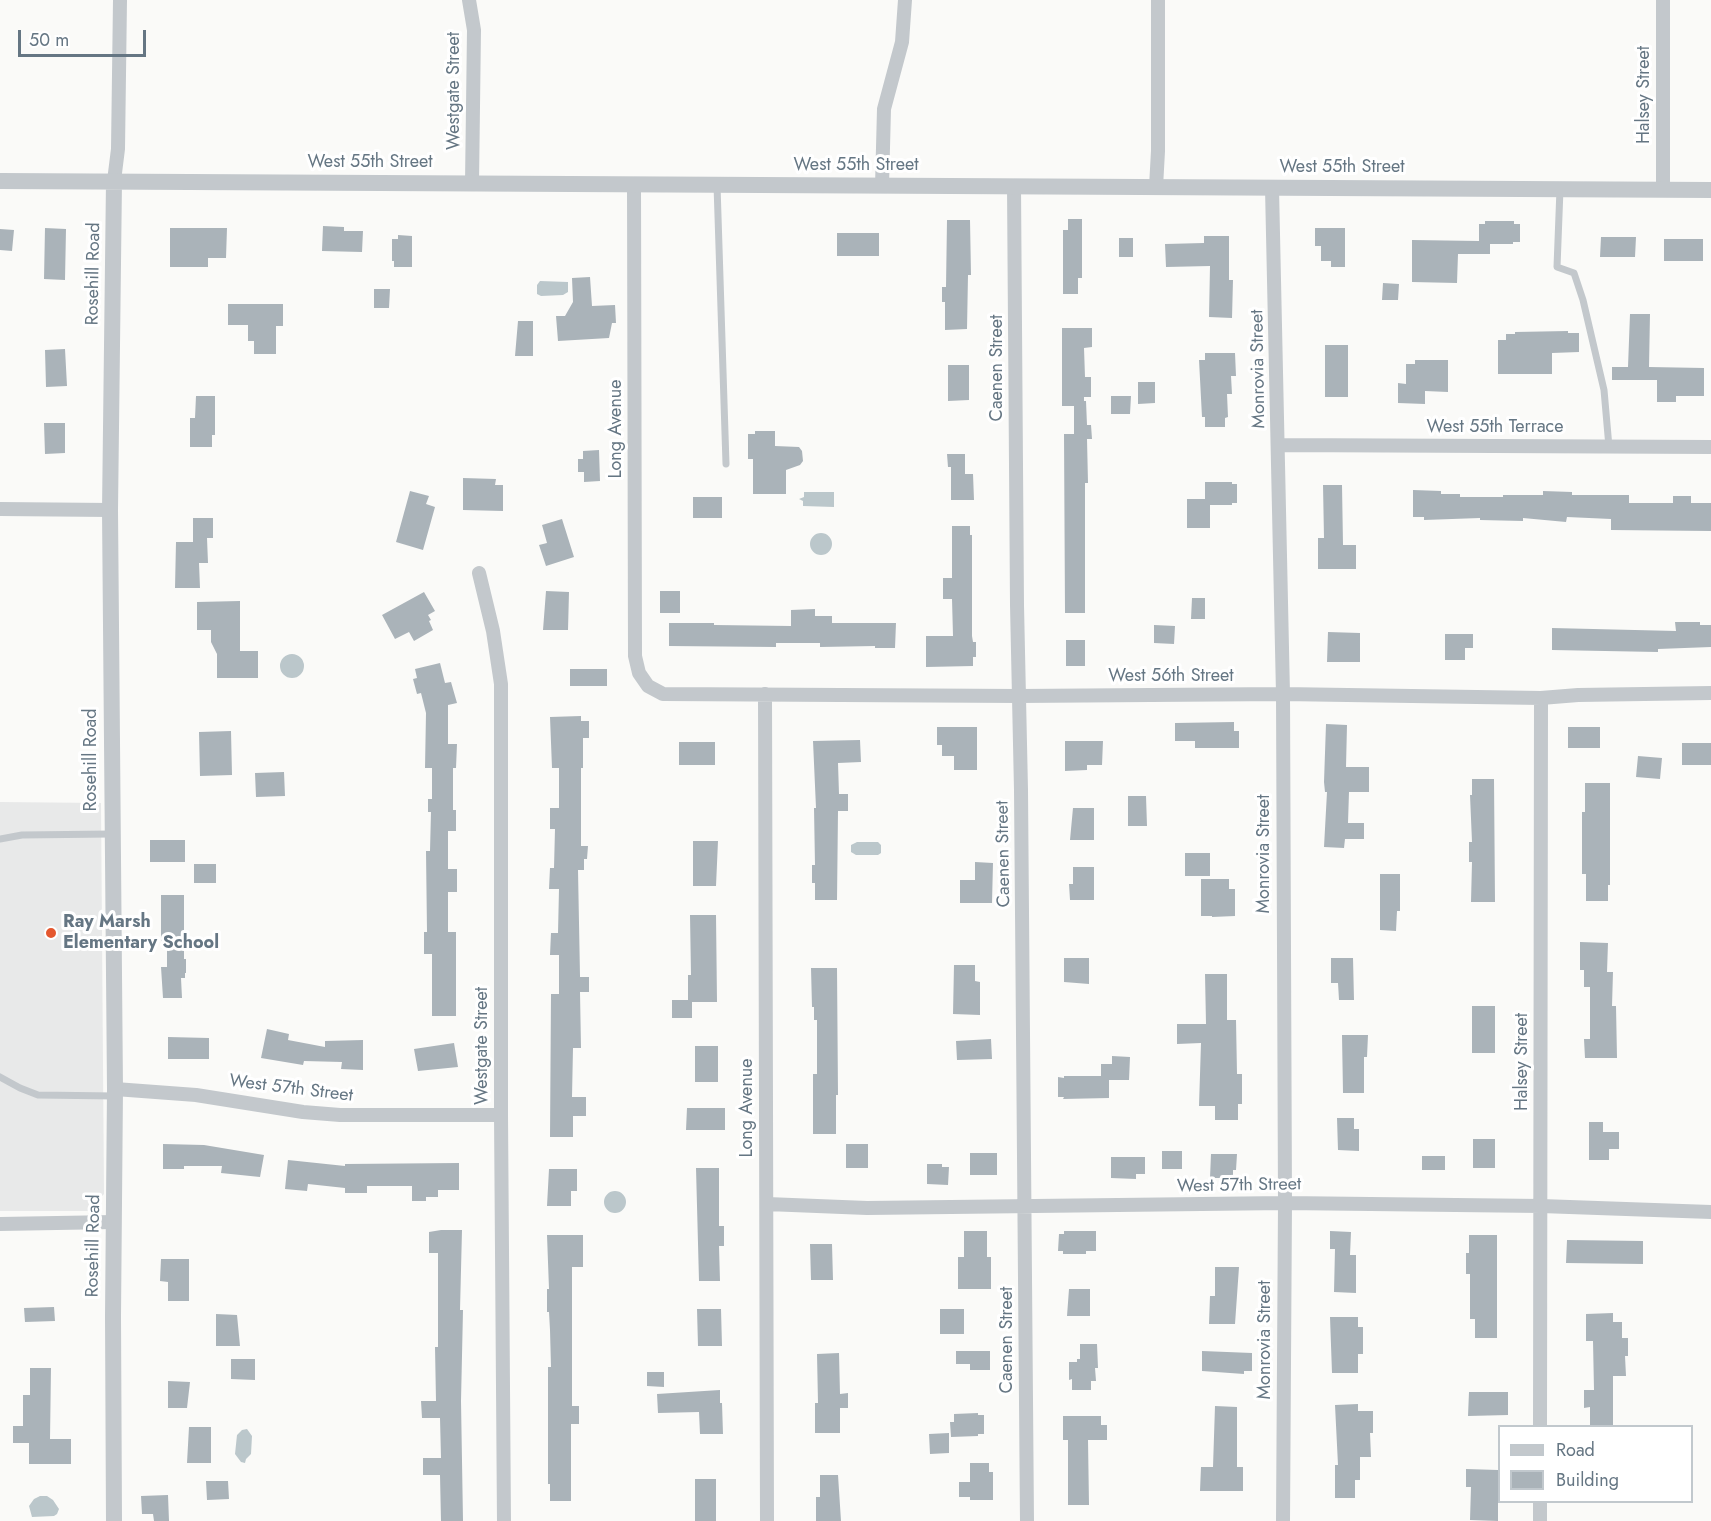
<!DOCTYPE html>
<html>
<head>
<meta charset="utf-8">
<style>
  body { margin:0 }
  #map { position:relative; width:1711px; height:1521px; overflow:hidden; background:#fafaf8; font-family:Jost,sans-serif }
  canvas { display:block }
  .legend { position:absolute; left:1498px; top:1425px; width:195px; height:78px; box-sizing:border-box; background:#fff; border:2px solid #c1c8cd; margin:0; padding:8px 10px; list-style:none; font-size:18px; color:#657683 }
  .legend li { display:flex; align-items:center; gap:12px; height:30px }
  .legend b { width:30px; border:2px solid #c1c8cd }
  .scale { position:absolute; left:18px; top:30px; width:128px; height:27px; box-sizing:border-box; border:3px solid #657683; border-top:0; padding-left:8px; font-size:18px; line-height:21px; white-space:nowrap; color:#657683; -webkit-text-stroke:4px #fff; paint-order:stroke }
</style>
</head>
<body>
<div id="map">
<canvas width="1711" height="1521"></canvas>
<ul class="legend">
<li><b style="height:8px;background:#c3c8cc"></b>Road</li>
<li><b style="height:16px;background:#aab3b9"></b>Building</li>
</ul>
<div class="scale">50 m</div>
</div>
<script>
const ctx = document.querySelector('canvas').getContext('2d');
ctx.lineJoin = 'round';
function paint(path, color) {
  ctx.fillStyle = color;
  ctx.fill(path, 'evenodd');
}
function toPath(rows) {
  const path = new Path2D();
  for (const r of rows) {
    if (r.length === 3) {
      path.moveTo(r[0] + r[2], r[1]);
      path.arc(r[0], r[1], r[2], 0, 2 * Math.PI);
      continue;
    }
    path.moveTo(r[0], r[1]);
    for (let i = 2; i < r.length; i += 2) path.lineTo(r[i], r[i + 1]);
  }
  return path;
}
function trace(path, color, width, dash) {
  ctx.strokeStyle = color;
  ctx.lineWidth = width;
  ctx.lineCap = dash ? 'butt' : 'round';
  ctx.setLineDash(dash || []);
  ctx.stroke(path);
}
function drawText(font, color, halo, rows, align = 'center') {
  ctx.font = font + ' Jost,sans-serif';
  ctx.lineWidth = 6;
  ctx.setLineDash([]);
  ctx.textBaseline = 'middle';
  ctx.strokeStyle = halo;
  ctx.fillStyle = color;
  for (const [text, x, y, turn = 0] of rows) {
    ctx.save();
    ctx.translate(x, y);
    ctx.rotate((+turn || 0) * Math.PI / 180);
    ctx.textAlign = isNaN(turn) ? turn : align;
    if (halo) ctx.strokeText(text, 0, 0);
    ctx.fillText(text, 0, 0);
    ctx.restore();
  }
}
const built = toPath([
  [0,802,101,803,104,1194,89,1211,0,1211]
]);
const water = toPath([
  [540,281,568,282,568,292,563,295,541,296,537,294,537,285],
  [804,492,834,492,834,507,803,506,803,501,799,499,804,497],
  [821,544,11],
  [292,666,12],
  [857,842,878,842,881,845,881,853,878,855,856,855,851,852,851,845],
  [615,1202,11],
  [247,1429,252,1436,251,1454,246,1459,245,1463,241,1462,235,1454,237,1435,242,1430],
  [40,1496,47,1496,53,1500,59,1509,57,1514,54,1516,32,1517,29,1506,34,1499]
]);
const building = toPath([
  [1068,219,1082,219,1082,278,1078,278,1078,294,1063,294,1063,230,1068,230],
  [947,220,970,220,971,275,968,275,967,329,945,330,945,302,942,302,942,287,946,287],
  [1485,221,1514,221,1514,224,1520,224,1520,242,1513,242,1513,244,1490,244,1490,254,1458,254,1457,283,1412,282,1412,240,1479,241,1479,224,1485,224],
  [323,226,344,227,344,231,363,231,362,252,322,251],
  [45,228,66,229,65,280,44,279],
  [170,228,227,228,226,258,208,258,208,267,170,267],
  [1315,228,1345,228,1345,267,1331,267,1331,261,1321,261,1321,246,1315,246],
  [0,229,14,230,12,251,0,250],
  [837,233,879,233,879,256,837,256],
  [398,235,412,236,412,267,394,267,394,261,392,261,392,239,398,239],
  [1204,236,1229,236,1229,280,1233,280,1232,318,1209,317,1210,266,1166,267,1165,244,1204,243],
  [1601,237,1636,237,1635,257,1600,257],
  [1119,238,1133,238,1133,257,1119,257],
  [1664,239,1703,239,1703,261,1664,261],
  [590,277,592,306,615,305,616,323,612,323,609,338,558,341,556,316,565,316,573,302,572,278],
  [1383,283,1399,284,1398,300,1382,300],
  [374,289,390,289,389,308,374,308],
  [228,304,283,304,283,326,276,326,276,354,254,354,254,341,248,341,248,325,228,325],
  [1630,314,1650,314,1649,367,1704,368,1704,396,1676,396,1676,402,1657,402,1657,380,1612,380,1612,367,1628,367],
  [518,321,533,321,533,356,515,356],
  [1062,328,1092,328,1092,347,1084,348,1085,377,1091,377,1091,397,1084,397,1084,401,1086,401,1087,425,1091,425,1092,439,1087,439,1088,483,1085,483,1085,613,1065,613,1064,434,1074,434,1074,406,1062,406],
  [1568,331,1568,333,1579,333,1579,352,1552,353,1552,374,1498,374,1498,340,1506,340,1506,334,1515,334,1515,332],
  [1325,345,1348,345,1348,397,1325,397],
  [65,349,67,386,46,387,45,350],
  [1205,353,1235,353,1236,376,1231,376,1232,394,1227,394,1228,417,1225,418,1225,427,1205,427,1205,417,1202,417,1199,360,1205,360],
  [1415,360,1448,360,1448,392,1425,391,1425,404,1398,403,1398,383,1406,384,1406,364,1415,364],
  [948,365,969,365,969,400,948,401],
  [1138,382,1155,382,1155,403,1138,404],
  [196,396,215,396,215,435,212,435,212,447,190,447,190,418,195,418],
  [1111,396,1131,396,1130,414,1111,414],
  [44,423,65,423,65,453,45,454],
  [755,431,775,431,775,446,799,447,802,451,803,461,800,465,786,470,786,494,753,494,753,459,748,459,748,434,755,434],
  [599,450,600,481,584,482,584,472,578,472,578,459,583,459,583,451],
  [947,454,965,454,965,474,973,474,974,500,951,500,951,467,948,467],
  [463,478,496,479,495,485,503,485,503,511,463,510],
  [1205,482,1232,482,1232,484,1237,484,1237,503,1232,503,1232,505,1210,505,1210,528,1187,528,1187,499,1205,499],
  [1323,485,1342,485,1343,545,1356,545,1356,569,1318,569,1318,538,1324,538],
  [1413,490,1441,491,1441,494,1460,494,1460,497,1503,497,1503,495,1543,495,1543,491,1572,492,1572,495,1629,495,1629,503,1673,503,1673,496,1691,496,1691,503,1711,503,1711,531,1611,530,1611,519,1567,517,1566,522,1523,518,1523,521,1480,520,1480,518,1424,520,1424,517,1413,517],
  [410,491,429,496,426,504,435,507,423,550,396,542],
  [693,497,722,497,722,518,693,518],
  [193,518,213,518,213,538,207,538,208,563,199,563,200,588,175,588,176,542,193,542],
  [562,519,574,557,546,566,539,545,547,543,542,525],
  [952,526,970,526,970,535,972,535,972,636,973,642,976,642,976,657,973,657,973,666,926,667,926,636,953,636,952,599,943,599,943,578,952,578],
  [546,591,569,592,568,630,543,630],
  [660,591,680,591,680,613,660,613],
  [424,592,435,611,428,615,431,620,429,621,433,630,414,641,409,632,395,639,382,615],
  [1192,598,1205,598,1205,619,1191,619],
  [240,601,240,651,258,651,258,678,217,678,217,654,211,642,211,630,197,630,197,602],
  [815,609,815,616,832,616,832,623,896,623,895,648,875,648,875,646,820,647,820,643,776,643,776,647,669,646,669,623,714,623,714,625,791,626,791,610],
  [1675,622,1700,622,1700,625,1711,625,1711,647,1658,649,1658,652,1552,650,1552,628,1676,631],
  [1154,625,1175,626,1174,644,1154,643],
  [1328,632,1360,633,1360,662,1327,662],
  [1445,634,1473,634,1473,648,1465,648,1465,660,1445,660],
  [1066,640,1085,640,1085,666,1066,666],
  [440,663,445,683,451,682,457,703,448,705,448,744,457,744,456,768,453,768,453,810,456,810,456,831,448,831,448,869,457,869,457,892,448,892,448,932,456,932,456,1016,432,1016,432,954,424,954,424,932,427,932,426,851,430,851,431,812,428,812,428,799,432,799,432,768,425,768,426,713,421,693,417,694,413,679,417,678,415,669],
  [570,669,607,669,607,686,570,686],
  [581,716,581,721,589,721,589,738,583,738,583,768,581,768,581,846,588,846,587,859,584,859,584,870,578,870,580,976,580,977,589,977,589,992,580,992,581,1048,573,1048,572,1097,586,1097,586,1116,573,1116,573,1137,550,1137,551,994,559,994,559,955,550,955,551,933,558,933,559,889,549,889,550,868,554,868,555,829,550,829,550,808,559,808,559,768,552,768,550,717],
  [1234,722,1234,731,1239,731,1239,748,1195,748,1195,741,1175,741,1175,723],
  [1326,724,1347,725,1346,767,1369,767,1369,792,1349,792,1348,823,1364,823,1364,839,1345,839,1344,848,1324,847,1327,792,1325,792,1324,782],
  [937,727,977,727,977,770,954,770,954,756,942,756,942,745,937,745],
  [1568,727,1600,727,1600,748,1568,748],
  [231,731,232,775,200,776,199,732],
  [860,740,861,762,838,763,839,794,848,794,848,811,838,811,837,900,815,900,815,883,812,883,812,865,815,865,814,808,816,808,813,741],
  [1065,741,1103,741,1102,765,1087,765,1087,770,1065,771],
  [679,742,715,742,715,765,679,765],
  [1682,743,1711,743,1711,765,1682,765],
  [1638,756,1662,758,1660,779,1636,777],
  [284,772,285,796,256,797,255,773],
  [1472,779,1494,779,1495,902,1471,902,1472,862,1469,862,1469,842,1472,842,1470,795,1472,795],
  [1585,783,1610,783,1610,885,1608,885,1608,901,1586,901,1586,874,1582,874,1582,812,1585,812],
  [1128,796,1146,796,1147,826,1128,826],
  [1073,808,1094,808,1094,840,1070,840],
  [150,840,185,840,185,862,150,862],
  [693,841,718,841,716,886,693,886],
  [1185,853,1210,853,1210,876,1185,876],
  [975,862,993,863,992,903,960,903,960,880,975,880],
  [194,864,216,864,216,883,194,883],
  [1073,867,1094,867,1094,900,1070,900,1069,884,1073,884],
  [1380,874,1400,874,1400,911,1397,911,1396,931,1380,930],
  [1201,879,1229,879,1229,889,1235,889,1235,916,1212,917,1212,916,1201,916],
  [161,895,184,895,184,959,186,959,186,973,185,973,185,978,181,978,182,998,163,998,161,967,167,967,167,941,161,941],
  [690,915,716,915,717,1002,692,1002,692,1018,672,1018,672,1000,688,1000,688,975,691,975],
  [1580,942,1608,943,1607,972,1613,972,1612,1006,1616,1006,1617,1058,1585,1058,1584,1039,1590,1039,1590,987,1584,987,1584,970,1580,970],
  [1064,958,1089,958,1089,984,1064,982],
  [1331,958,1353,958,1354,1000,1339,1000,1338,983,1331,983],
  [954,965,975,965,975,981,980,982,980,1015,953,1014],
  [811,968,837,968,838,1095,836,1095,836,1134,813,1134,813,1074,817,1074,817,1020,814,1020,814,1007,812,1007],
  [1205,974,1227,974,1227,1020,1236,1020,1237,1074,1242,1074,1242,1104,1238,1104,1238,1120,1215,1120,1215,1106,1199,1106,1201,1043,1177,1044,1177,1024,1206,1024],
  [1472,1006,1495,1006,1495,1053,1472,1053],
  [267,1029,289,1034,288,1040,325,1047,325,1041,363,1040,363,1070,341,1069,342,1062,304,1061,303,1065,261,1058],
  [1342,1035,1368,1035,1367,1057,1364,1057,1364,1093,1343,1093],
  [168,1037,209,1038,209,1059,168,1059],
  [991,1039,992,1059,957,1060,956,1041],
  [454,1043,458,1067,418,1071,414,1049],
  [695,1046,718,1046,718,1082,695,1082],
  [1112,1056,1130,1057,1129,1080,1109,1080,1109,1098,1063,1099,1064,1097,1058,1097,1058,1077,1064,1078,1064,1076,1101,1076,1101,1064,1112,1064],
  [687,1108,725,1108,725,1130,686,1130],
  [1337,1118,1354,1118,1354,1129,1359,1129,1359,1151,1338,1150],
  [1589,1122,1603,1122,1603,1132,1619,1132,1619,1149,1609,1149,1609,1160,1589,1160],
  [1473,1139,1495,1139,1495,1168,1473,1168],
  [163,1144,204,1145,264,1155,260,1177,221,1173,222,1166,184,1166,184,1169,163,1169],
  [846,1144,868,1144,868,1168,846,1168],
  [1162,1151,1182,1151,1182,1169,1162,1169],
  [970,1153,997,1153,997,1175,970,1175],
  [1211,1154,1237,1154,1236,1170,1233,1170,1233,1178,1210,1178],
  [1422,1156,1445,1156,1445,1170,1422,1170],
  [1111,1157,1145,1157,1145,1174,1136,1174,1136,1179,1111,1178],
  [288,1160,345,1166,345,1164,459,1163,459,1190,438,1190,438,1197,426,1197,426,1201,412,1201,412,1186,367,1186,367,1193,345,1193,345,1188,308,1184,307,1191,285,1189],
  [927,1164,942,1164,942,1167,949,1167,948,1185,927,1184],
  [696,1168,719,1168,719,1226,724,1226,724,1246,719,1246,720,1281,699,1281],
  [549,1169,577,1169,577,1191,571,1191,571,1206,547,1206],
  [441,1230,462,1230,460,1310,463,1310,461,1401,463,1521,441,1521,440,1475,423,1475,423,1458,441,1458,440,1418,422,1418,421,1401,436,1401,435,1347,438,1347,438,1253,429,1253,429,1232],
  [964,1231,987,1231,987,1257,991,1257,991,1289,958,1289,958,1257,964,1257],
  [1064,1231,1096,1231,1096,1251,1086,1251,1086,1254,1063,1254,1063,1251,1058,1251,1059,1234,1064,1234],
  [1330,1231,1351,1232,1350,1255,1356,1255,1356,1293,1334,1292,1335,1249,1330,1249],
  [547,1235,583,1235,583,1267,572,1267,572,1406,579,1406,579,1424,571,1424,571,1501,550,1501,550,1484,548,1484,548,1367,551,1367,550,1330,549,1312,547,1312,547,1289,549,1289],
  [1469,1235,1497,1235,1497,1338,1475,1338,1475,1319,1470,1319,1470,1274,1466,1274,1466,1253,1469,1253],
  [1567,1240,1643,1241,1643,1264,1566,1263],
  [810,1244,832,1244,833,1280,811,1280],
  [161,1259,189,1259,189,1301,168,1301,168,1282,160,1281],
  [1215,1267,1239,1267,1235,1324,1209,1324,1210,1296,1215,1296],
  [1069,1289,1090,1289,1090,1316,1067,1316],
  [54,1307,55,1321,25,1322,24,1308],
  [697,1309,721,1309,722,1346,698,1346],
  [940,1309,964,1309,964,1334,940,1334],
  [1613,1313,1613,1322,1622,1322,1622,1338,1628,1338,1628,1356,1625,1356,1626,1376,1613,1376,1613,1426,1590,1426,1590,1407,1584,1408,1584,1390,1594,1390,1593,1341,1586,1341,1586,1314],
  [216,1314,237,1315,240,1346,216,1346],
  [1330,1317,1358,1317,1358,1327,1363,1327,1363,1354,1358,1354,1358,1373,1332,1373],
  [1080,1344,1097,1344,1098,1368,1095,1368,1096,1381,1091,1381,1091,1390,1072,1390,1072,1379,1069,1380,1069,1362,1077,1362,1077,1359,1080,1359],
  [956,1351,990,1351,990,1370,970,1370,970,1364,956,1364],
  [1202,1351,1252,1353,1252,1371,1244,1371,1244,1374,1202,1371],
  [839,1353,840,1394,848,1393,848,1408,840,1408,840,1433,815,1433,815,1403,818,1403,817,1354],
  [231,1359,255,1359,255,1380,231,1379],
  [30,1368,51,1368,50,1439,71,1439,71,1464,29,1464,29,1443,13,1443,13,1426,23,1426,23,1395,30,1395],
  [647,1372,664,1372,664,1387,647,1386],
  [168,1381,190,1382,187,1408,168,1408],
  [720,1390,720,1403,722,1403,723,1434,700,1434,699,1412,658,1413,657,1394],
  [1469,1392,1508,1392,1508,1415,1468,1416],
  [1358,1404,1358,1411,1373,1411,1373,1433,1370,1433,1371,1457,1360,1457,1360,1480,1355,1480,1355,1498,1335,1498,1335,1465,1338,1465,1335,1405],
  [1215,1406,1237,1407,1237,1467,1243,1467,1243,1491,1200,1491,1201,1467,1213,1467],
  [978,1413,978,1415,984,1415,984,1434,978,1434,978,1436,951,1437,950,1422,954,1422,954,1414],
  [1063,1416,1101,1416,1101,1425,1107,1425,1107,1440,1088,1440,1089,1505,1068,1505,1068,1440,1063,1440],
  [189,1427,211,1427,211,1463,187,1463],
  [949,1433,949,1453,930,1454,929,1434],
  [970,1463,989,1463,989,1472,993,1472,993,1500,970,1500,970,1497,959,1497,959,1482,970,1482],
  [1466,1469,1498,1470,1498,1521,1470,1520,1471,1487,1466,1487],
  [820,1475,838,1475,841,1521,816,1521,816,1497,820,1497],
  [695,1479,716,1479,716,1521,695,1521],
  [206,1481,228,1481,229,1499,207,1500],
  [168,1495,169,1521,154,1521,153,1514,142,1514,141,1496]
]);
const service = toPath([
  [717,185,726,464],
  [1560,189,1557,267,1574,273,1583,300,1604,390,1609,447],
  [0,839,22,835,111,834],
  [0,1077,20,1088,38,1095,115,1096]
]);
const minor = toPath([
  [469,0,474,30,472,183],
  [1663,0,1663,190],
  [114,181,118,149,120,0],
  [634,184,635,656,639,673,648,686,663,694,1019,696,1283,694,1541,698,1578,695,1711,693],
  [882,186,884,109,902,42,905,0],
  [1014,186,1017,605,1021,790,1027,1521],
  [1156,187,1158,151,1158,0],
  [1272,188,1283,694,1285,1203,1283,1521],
  [1278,445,1711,447],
  [0,509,110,510],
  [479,573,493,631,501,684,501,1115,504,1521],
  [765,694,767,1521],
  [115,1089,196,1095,303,1112,340,1115,501,1115],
  [767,1204,867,1208,1285,1203,1541,1206,1711,1212],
  [0,1224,114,1222],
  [1540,1426,1541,698],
  [1540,1521,1540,1502]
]);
const tertiary = toPath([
  [0,181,1711,190],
  [114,1521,113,1316,115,1089,110,510,114,181]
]);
const markers = [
  [51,933,6,"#e4572e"]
];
const streetNames = [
  ["Westgate Street",455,91,-90],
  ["Halsey Street",1645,95,-90],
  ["West 55th Street",370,163],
  ["West 55th Street",856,166],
  ["West 55th Street",1342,168],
  ["Rosehill Road",94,274,-89],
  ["Caenen Street",998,368,-90],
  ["Monrovia Street",1259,369,-91],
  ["West 55th Terrace",1495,428],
  ["Long Avenue",617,429,-90],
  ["West 56th Street",1171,677],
  ["Rosehill Road",92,760,-90],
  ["Caenen Street",1004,854,-91],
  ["Monrovia Street",1265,854,-90],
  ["Westgate Street",483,1046,-90],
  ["Halsey Street",1523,1062,-90],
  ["West 57th Street",291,1089,7],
  ["Long Avenue",748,1108,-90],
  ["West 57th Street",1239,1186,-1],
  ["Rosehill Road",94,1246,-89],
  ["Caenen Street",1008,1340,-90],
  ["Monrovia Street",1266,1340,-90]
];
const poiNames = [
  ["Ray Marsh",63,923],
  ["Elementary School",63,944]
];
paint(built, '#e8e9e9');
paint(water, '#bbc7cb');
paint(building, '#aab3b9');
trace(service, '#c3c8cc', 7);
trace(minor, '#c3c8cc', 14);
trace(tertiary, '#c3c8cc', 16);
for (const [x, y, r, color] of markers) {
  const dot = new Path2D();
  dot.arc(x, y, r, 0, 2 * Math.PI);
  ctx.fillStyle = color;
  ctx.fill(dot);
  trace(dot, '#fff', 2);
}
drawText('18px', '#657683', '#fff', streetNames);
drawText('bold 18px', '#657683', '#fff', poiNames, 'left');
</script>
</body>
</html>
